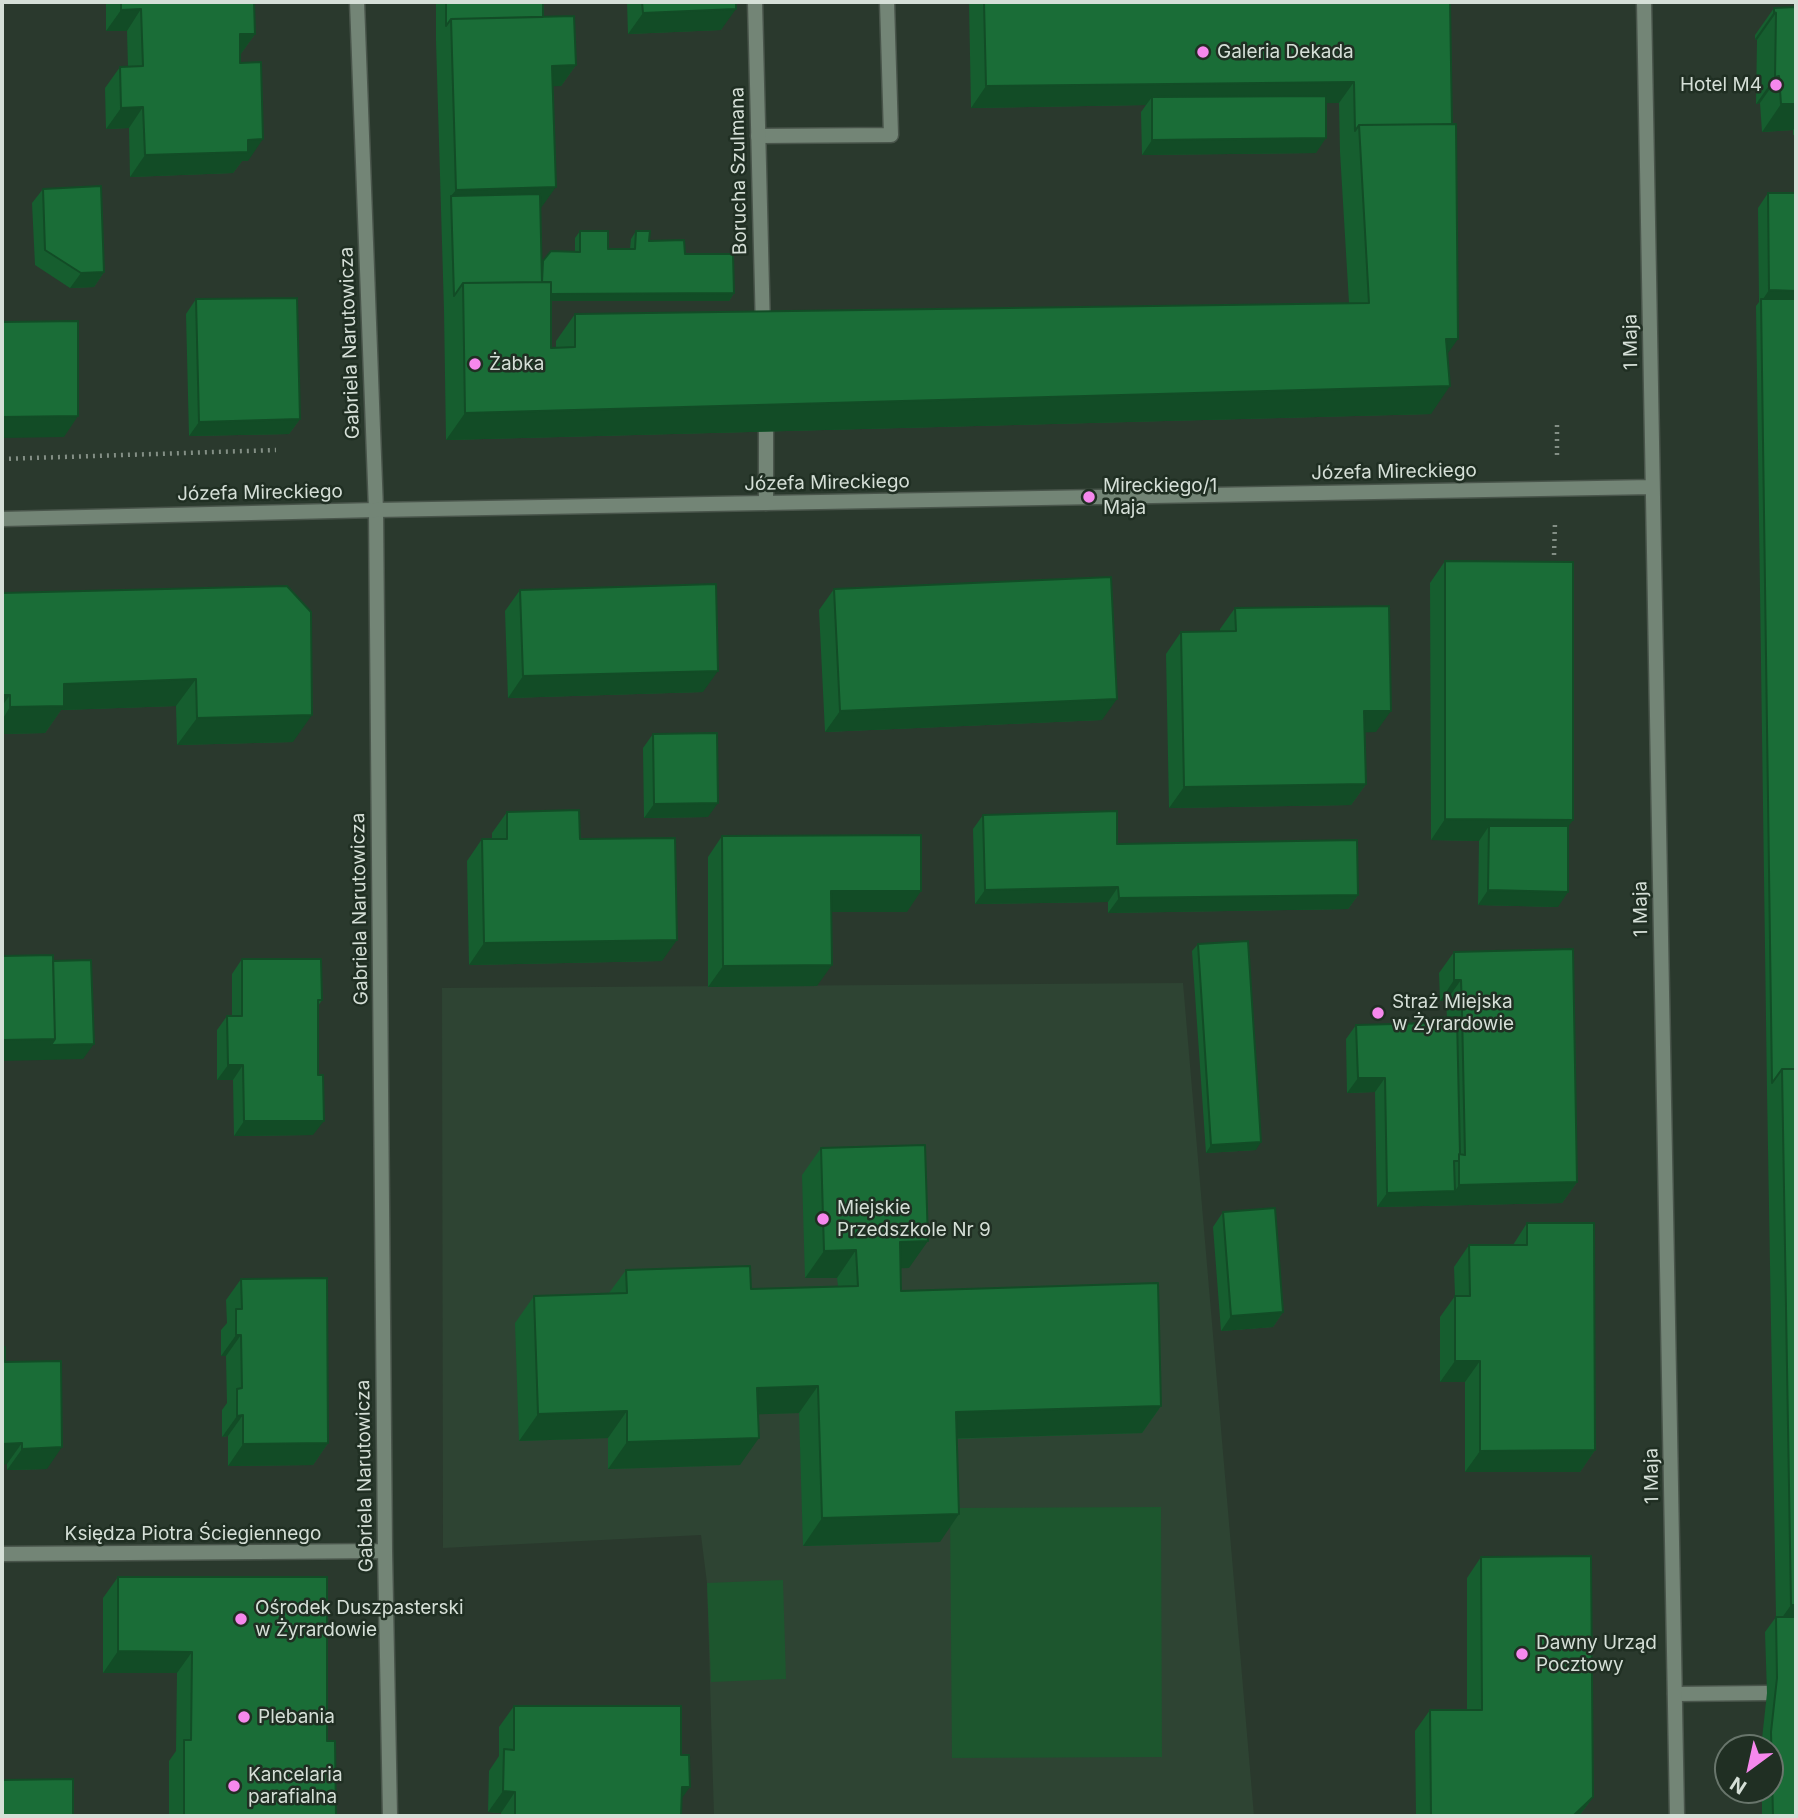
<!DOCTYPE html>
<html>
<head>
<meta charset="utf-8">
<style>
  body { margin:0 }
  #map { position:relative; width:1798px; height:1818px; overflow:hidden; background:#2a392d; font-family:Inter,sans-serif }
  canvas { display:block }
  .frame { position:absolute; inset:0; border:4px solid #d5dfd7; pointer-events:none }
  .north { position:absolute; left:1714px; top:1734px; width:70px; height:70px; box-sizing:border-box; background:#202f23; border:2px solid #68756b; border-radius:50%; rotate:213deg; font-size:19px; font-weight:700; line-height:28px; text-align:center; color:#d5dfd7 }
  .north::after { content:''; display:block; margin:auto; width:24px; height:32px; background:#f688ed; clip-path:polygon(50% 0,100% 100%,50% 72%,0 100%) }
</style>
</head>
<body>
<div id="map">
<canvas width="1798" height="1818"></canvas>
<div class="frame"></div>
<div class="north">N</div>
</div>
<script>
const ctx = document.querySelector('canvas').getContext('2d');
ctx.lineJoin = 'round';
function paint(path, color) {
  ctx.fillStyle = color;
  ctx.fill(path, 'evenodd');
}
function toPath(rows) {
  const path = new Path2D();
  for (const r of rows) {
    path.moveTo(r[0], r[1]);
    for (let i = 2; i < r.length; i += 2) path.lineTo(r[i], r[i + 1]);
  }
  return path;
}
function trace(path, color, width, dash) {
  ctx.strokeStyle = color;
  ctx.lineWidth = width;
  ctx.lineCap = dash ? 'butt' : 'round';
  ctx.setLineDash(dash || []);
  ctx.stroke(path);
}
function drawText(font, color, halo, rows, align = 'center') {
  ctx.font = font + ' Inter,sans-serif';
  ctx.lineWidth = 5;
  ctx.setLineDash([]);
  ctx.textBaseline = 'middle';
  ctx.strokeStyle = halo;
  ctx.fillStyle = color;
  for (const [text, x, y, turn = 0] of rows) {
    ctx.save();
    ctx.translate(x, y);
    ctx.rotate((+turn || 0) * Math.PI / 180);
    ctx.textAlign = isNaN(turn) ? turn : align;
    if (halo) ctx.strokeText(text, 0, 0);
    ctx.fillText(text, 0, 0);
    ctx.restore();
  }
}
const built = toPath([
  [1183,983,1254,1816,714,1816,707,1583,701,1535,443,1548,442,988]
]);
const green = toPath([
  [1161,1507,1162,1757,952,1758,950,1508],
  [783,1580,786,1679,711,1682,707,1583]
]);
const path = toPath([
  [1557,455,1557,421],
  [2,459,276,450],
  [1554,555,1555,523]
]);
const service = toPath([
  [758,136,891,135,887,2]
]);
const minor = toPath([
  [357,2,376,510,385,1551,390,1816],
  [755,2,763,330],
  [766,503,766,432],
  [2,1554,385,1551],
  [1675,1694,1767,1693]
]);
const tertiary = toPath([
  [1644,2,1677,1816],
  [2,519,376,510,1652,487]
]);
const wall = toPath([
  [106,2,254,2,255,34,240,55,248,161,242,161,233,173,130,177,129,128,106,129,105,88,120,67,128,66,127,31,106,31],
  [436,2,543,2,543,17,576,65,561,86,553,86,540,208,541,262,551,251,575,252,575,238,580,231,608,249,630,249,631,239,636,231,649,241,685,254,734,293,729,301,551,301,551,348,556,348,556,341,575,314,1349,303,1340,152,1339,103,1326,103,1316,153,1142,155,1141,112,1146,105,971,108,969,2,1450,2,1447,355,1431,414,446,440,444,310,436,41],
  [627,2,736,2,721,30,628,34],
  [1796,7,1796,135,1793,135,1793,130,1762,132,1760,103,1756,104,1757,40,1755,39,1755,35,1774,8],
  [43,189,104,272,94,287,70,288,35,265,32,203],
  [1768,193,1796,1816,1762,1816,1762,1790,1770,1790,1770,1748,1761,1748,1767,1693,1765,1632,1776,1617,1767,1090,1756,306,1759,302,1758,208],
  [196,299,300,419,289,434,189,436,186,314],
  [1445,561,1573,820,1568,826,1558,907,1478,905,1479,841,1431,840,1430,583],
  [287,586,293,742,177,745,176,706,61,710,45,733,2,734,2,593],
  [834,589,1102,720,825,732,819,610],
  [520,590,703,692,508,698,505,611],
  [1235,608,1376,732,1365,732,1366,784,1351,805,1169,808,1166,654,1181,632,1220,632,1220,629],
  [653,734,708,817,644,818,643,748],
  [507,812,580,839,662,961,469,965,467,861,482,839,492,839,492,833],
  [983,815,1117,844,1358,895,1348,909,1108,913,1108,902,975,904,973,829],
  [722,836,907,912,832,912,817,986,708,987,708,857],
  [1198,944,1256,1150,1206,1153,1192,951],
  [1454,952,1577,1182,1562,1203,1377,1207,1375,1092,1347,1093,1346,1039,1356,1025,1429,1023,1432,1018,1447,1018,1446,1001,1440,1001,1439,973],
  [242,959,322,1000,318,1006,313,1135,234,1136,233,1080,217,1080,217,1030,227,1016,232,1016,232,974],
  [821,1148,909,1268,900,1268,901,1291,1161,1406,1142,1433,957,1439,940,1542,803,1546,799,1413,758,1414,740,1465,608,1469,608,1438,519,1441,515,1323,534,1296,609,1293,626,1270,751,1289,838,1286,837,1278,805,1278,802,1175],
  [1223,1212,1283,1312,1273,1327,1221,1331,1213,1227],
  [1527,1223,1595,1450,1580,1472,1465,1472,1465,1382,1440,1382,1440,1317,1455,1296,1454,1267,1469,1245,1513,1245],
  [241,1279,328,1443,313,1465,228,1466,228,1436,222,1437,222,1410,227,1403,226,1356,221,1356,221,1330,227,1323,226,1300],
  [5,1362,47,1469,7,1470],
  [1481,1557,1593,1797,1579,1816,1416,1816,1415,1731,1430,1710,1467,1710,1467,1578],
  [118,1577,327,1741,335,1816,169,1816,169,1761,176,1751,177,1673,103,1673,103,1598],
  [514,1706,681,1798,681,1816,501,1816,501,1813,488,1812,489,1771,499,1756,499,1727]
]);
const shadedWall = toPath([
  [141,9,127,31,106,31,121,10],
  [736,9,721,30,628,34,643,13],
  [1774,12,1776,13,1757,40,1755,39],
  [240,34,255,34,240,55],
  [576,65,561,86,537,87,552,66],
  [1779,76,1760,103,1756,104,1775,77],
  [1354,82,1339,103,1152,105,1152,97,1146,105,971,108,986,86],
  [1781,104,1796,104,1796,126,1793,130,1762,132],
  [143,107,129,128,106,129,121,108],
  [1326,138,1316,153,1142,155,1152,140],
  [263,139,248,161,242,161,233,173,130,177,145,155,248,140],
  [556,187,541,208,451,196,456,190],
  [104,272,94,287,70,288,81,273],
  [1769,290,1796,291,1796,305,1761,302],
  [734,293,729,301,537,301,542,294],
  [1446,339,1458,339,1439,366],
  [1450,386,1431,414,446,440,465,413],
  [78,416,64,437,2,438,2,417],
  [300,419,289,434,189,436,199,422],
  [718,671,703,692,508,698,523,676],
  [196,679,176,706,61,710,45,733,2,734,2,720,10,707,64,684],
  [2,695,10,695,2,706],
  [1117,699,1102,720,825,732,840,711],
  [1364,711,1391,711,1376,732,1350,733],
  [312,715,293,742,177,745,197,718],
  [1366,784,1351,805,1169,808,1184,787],
  [718,803,708,817,644,818,654,804],
  [1445,819,1573,820,1558,841,1489,826,1479,841,1431,840],
  [1118,887,1108,902,975,904,985,890],
  [1488,890,1568,892,1558,907,1478,905],
  [831,891,921,891,907,912,816,912],
  [1358,895,1348,909,1108,913,1119,898],
  [677,940,662,961,469,965,484,943],
  [832,965,817,986,708,987,723,966],
  [1454,980,1461,980,1446,1001,1440,1001],
  [55,1039,94,1044,83,1059,2,1061,2,1042,3,1040],
  [228,1065,243,1065,233,1080,217,1080],
  [1358,1078,1385,1078,1375,1092,1347,1093],
  [244,1121,324,1121,313,1135,234,1136],
  [1261,1142,1256,1150,1206,1153,1211,1145],
  [1577,1182,1562,1203,1377,1207,1387,1193,1455,1191,1459,1185],
  [928,1241,909,1268,881,1269,900,1242],
  [856,1250,837,1278,805,1278,824,1251],
  [1283,1312,1273,1327,1221,1331,1231,1316],
  [236,1335,241,1335,226,1356,221,1356],
  [1455,1361,1480,1361,1465,1382,1440,1382],
  [818,1386,799,1413,738,1415,757,1388],
  [1161,1406,1142,1433,937,1439,956,1412],
  [627,1411,608,1438,519,1441,538,1414],
  [243,1415,228,1436,222,1437,237,1416],
  [759,1438,740,1465,608,1469,627,1442],
  [22,1443,7,1464,2,1465,2,1444],
  [328,1443,313,1465,228,1466,243,1444],
  [62,1447,47,1469,7,1470,22,1449],
  [1595,1450,1580,1472,1465,1472,1480,1451],
  [959,1514,940,1542,803,1546,822,1518],
  [1791,1605,1796,1605,1796,1626,1776,1626],
  [118,1651,192,1652,177,1673,103,1673],
  [682,1787,690,1787,675,1808],
  [503,1791,515,1792,501,1813,488,1812],
  [1593,1797,1579,1816,1573,1816],
  [184,1815,336,1816,183,1816]
]);
const building = toPath([
  [121,2,254,2,255,34,240,34,240,63,261,62,263,139,248,140,248,152,145,155,143,107,121,108,120,67,143,66,141,9,121,10,121,2],
  [446,2,543,2,543,17,451,19,446,26,446,2],
  [642,2,736,2,736,9,643,13,642,2],
  [984,2,1450,2,1452,124,1359,125,1355,131,1354,82,986,86,984,2],
  [1796,7,1796,104,1781,104,1779,76,1775,77,1776,13,1774,12,1774,8,1796,7],
  [574,16,576,65,552,66,556,187,456,190,451,19,574,16],
  [1326,96,1326,138,1152,140,1152,97,1326,96],
  [1456,124,1458,339,1446,339,1450,386,465,413,463,283,551,282,551,348,575,347,575,314,1369,303,1359,125,1456,124],
  [101,186,104,272,81,273,45,250,43,189,101,186],
  [1768,193,1796,193,1796,291,1769,290,1768,193],
  [540,194,542,282,463,283,454,296,451,196,540,194],
  [580,231,608,231,608,249,635,249,636,231,650,231,649,241,684,240,685,254,733,254,734,293,551,294,551,282,542,282,543,261,551,251,580,252,580,231],
  [297,298,300,419,199,422,196,299,297,298],
  [1761,299,1796,299,1796,1069,1782,1069,1772,1083,1761,299],
  [78,321,78,416,2,417,2,322,78,321],
  [1445,561,1573,562,1573,820,1445,819,1445,561],
  [1111,577,1117,699,840,711,834,589,1111,577],
  [716,584,718,671,523,676,520,590,716,584],
  [287,586,311,612,312,715,197,718,196,679,64,684,64,706,10,707,10,695,2,695,2,593,287,586],
  [1389,606,1391,711,1364,711,1366,784,1184,787,1181,632,1236,631,1235,608,1389,606],
  [717,733,718,803,654,804,653,734,717,733],
  [579,810,580,839,675,838,677,940,484,943,482,839,507,839,507,812,579,810],
  [1117,811,1117,844,1357,840,1358,895,1119,898,1118,887,985,890,983,815,1117,811],
  [1489,826,1568,826,1568,892,1488,890,1489,826],
  [921,835,921,891,831,891,832,965,723,966,722,836,921,835],
  [1248,941,1261,1142,1211,1145,1198,944,1248,941],
  [1573,949,1577,1182,1459,1185,1459,1154,1465,1155,1462,1011,1461,980,1454,980,1454,952,1573,949],
  [53,955,55,1039,3,1040,3,1055,2,1055,2,956,53,955],
  [242,959,321,959,322,1000,318,1000,318,1075,323,1075,324,1121,244,1121,243,1065,228,1065,227,1016,242,1016,242,959],
  [91,960,94,1044,51,1045,55,1039,53,961,91,960],
  [1457,1017,1460,1154,1459,1154,1459,1161,1454,1161,1455,1191,1387,1193,1385,1078,1358,1078,1356,1025,1432,1023,1432,1018,1457,1017],
  [1782,1069,1796,1069,1796,1605,1791,1605,1782,1069],
  [925,1145,928,1241,900,1242,901,1291,1158,1283,1161,1406,956,1412,959,1514,822,1518,818,1386,757,1388,759,1438,627,1442,627,1411,538,1414,534,1296,627,1293,626,1270,750,1266,751,1289,858,1286,856,1250,824,1251,821,1148,925,1145],
  [1275,1208,1283,1312,1231,1316,1223,1212,1275,1208],
  [1527,1223,1594,1223,1595,1450,1480,1451,1480,1361,1455,1361,1455,1296,1470,1296,1469,1245,1527,1245,1527,1223],
  [327,1278,328,1443,243,1444,243,1415,237,1416,237,1389,242,1388,241,1335,236,1335,236,1309,242,1309,241,1279,327,1278],
  [2,1347,5,1347,5,1362,61,1361,62,1447,22,1449,22,1443,2,1444,2,1347],
  [1591,1556,1593,1797,1573,1816,1431,1816,1430,1710,1482,1710,1481,1557,1591,1556],
  [118,1577,327,1577,327,1741,335,1741,336,1816,184,1815,184,1740,191,1740,192,1652,118,1651,118,1577],
  [1776,1617,1796,1617,1796,1816,1773,1816,1771,1732,1777,1678,1776,1617],
  [514,1706,681,1706,681,1755,689,1755,690,1787,682,1787,681,1816,515,1816,515,1792,503,1791,504,1749,514,1750,514,1706],
  [73,1779,73,1816,2,1816,2,1780,73,1779]
]);
const markers = [
  [1203,52,7,"#f688ed"],
  [1776,85,7,"#f688ed"],
  [475,364,7,"#f688ed"],
  [1089,497,7,"#f688ed"],
  [1378,1013,7,"#f688ed"],
  [823,1219,7,"#f688ed"],
  [241,1619,7,"#f688ed"],
  [1522,1654,7,"#f688ed"],
  [244,1717,7,"#f688ed"],
  [234,1786,7,"#f688ed"]
];
const poiNames = [
  ["Galeria Dekada",1217,52],
  ["Hotel M4",1762,85,"right"],
  ["Żabka",489,364],
  ["Mireckiego/1",1103,486],
  ["Maja",1103,508],
  ["Straż Miejska",1392,1002],
  ["w Żyrardowie",1392,1024],
  ["Miejskie",837,1208],
  ["Przedszkole Nr 9",837,1230],
  ["Ośrodek Duszpasterski",255,1608],
  ["w Żyrardowie",255,1630],
  ["Dawny Urząd",1536,1643],
  ["Pocztowy",1536,1665],
  ["Plebania",258,1717],
  ["Kancelaria",248,1775],
  ["parafialna",248,1797]
];
const streetNames = [
  ["Borucha Szulmana",739,171,-91],
  ["1 Maja",1631,342,-91],
  ["Gabriela Narutowicza",350,343,-92],
  ["Józefa Mireckiego",1394,472,-1],
  ["Józefa Mireckiego",827,483,-1],
  ["Józefa Mireckiego",260,493,-1],
  ["Gabriela Narutowicza",360,909,-91],
  ["1 Maja",1641,909,-91],
  ["Gabriela Narutowicza",365,1476,-91],
  ["1 Maja",1652,1476,-91],
  ["Księdza Piotra Ściegiennego",193,1534]
];
paint(built, '#2e4433');
paint(green, '#1d562e');
trace(service, '#49554b', 17);
trace(minor, '#49554b', 17);
trace(tertiary, '#49554b', 17);
trace(path, '#838f85', 4.5, [2, 5]);
trace(service, '#738576', 14);
trace(minor, '#738576', 14);
trace(tertiary, '#738576', 14);
paint(wall, '#165e2f');
paint(shadedWall, '#124c26');
paint(building, '#1a6d37');
trace(building, '#124c26', 2);
for (const [x, y, r, color] of markers) {
  const dot = new Path2D();
  dot.arc(x, y, r, 0, 2 * Math.PI);
  ctx.fillStyle = color;
  ctx.fill(dot);
  trace(dot, '#202f23', 2.5);
}
drawText('19px', '#d5dfd7', '#202f23', poiNames, 'left');
drawText('19px', '#d5dfd7', '#202f23', streetNames);
</script>
</body>
</html>
